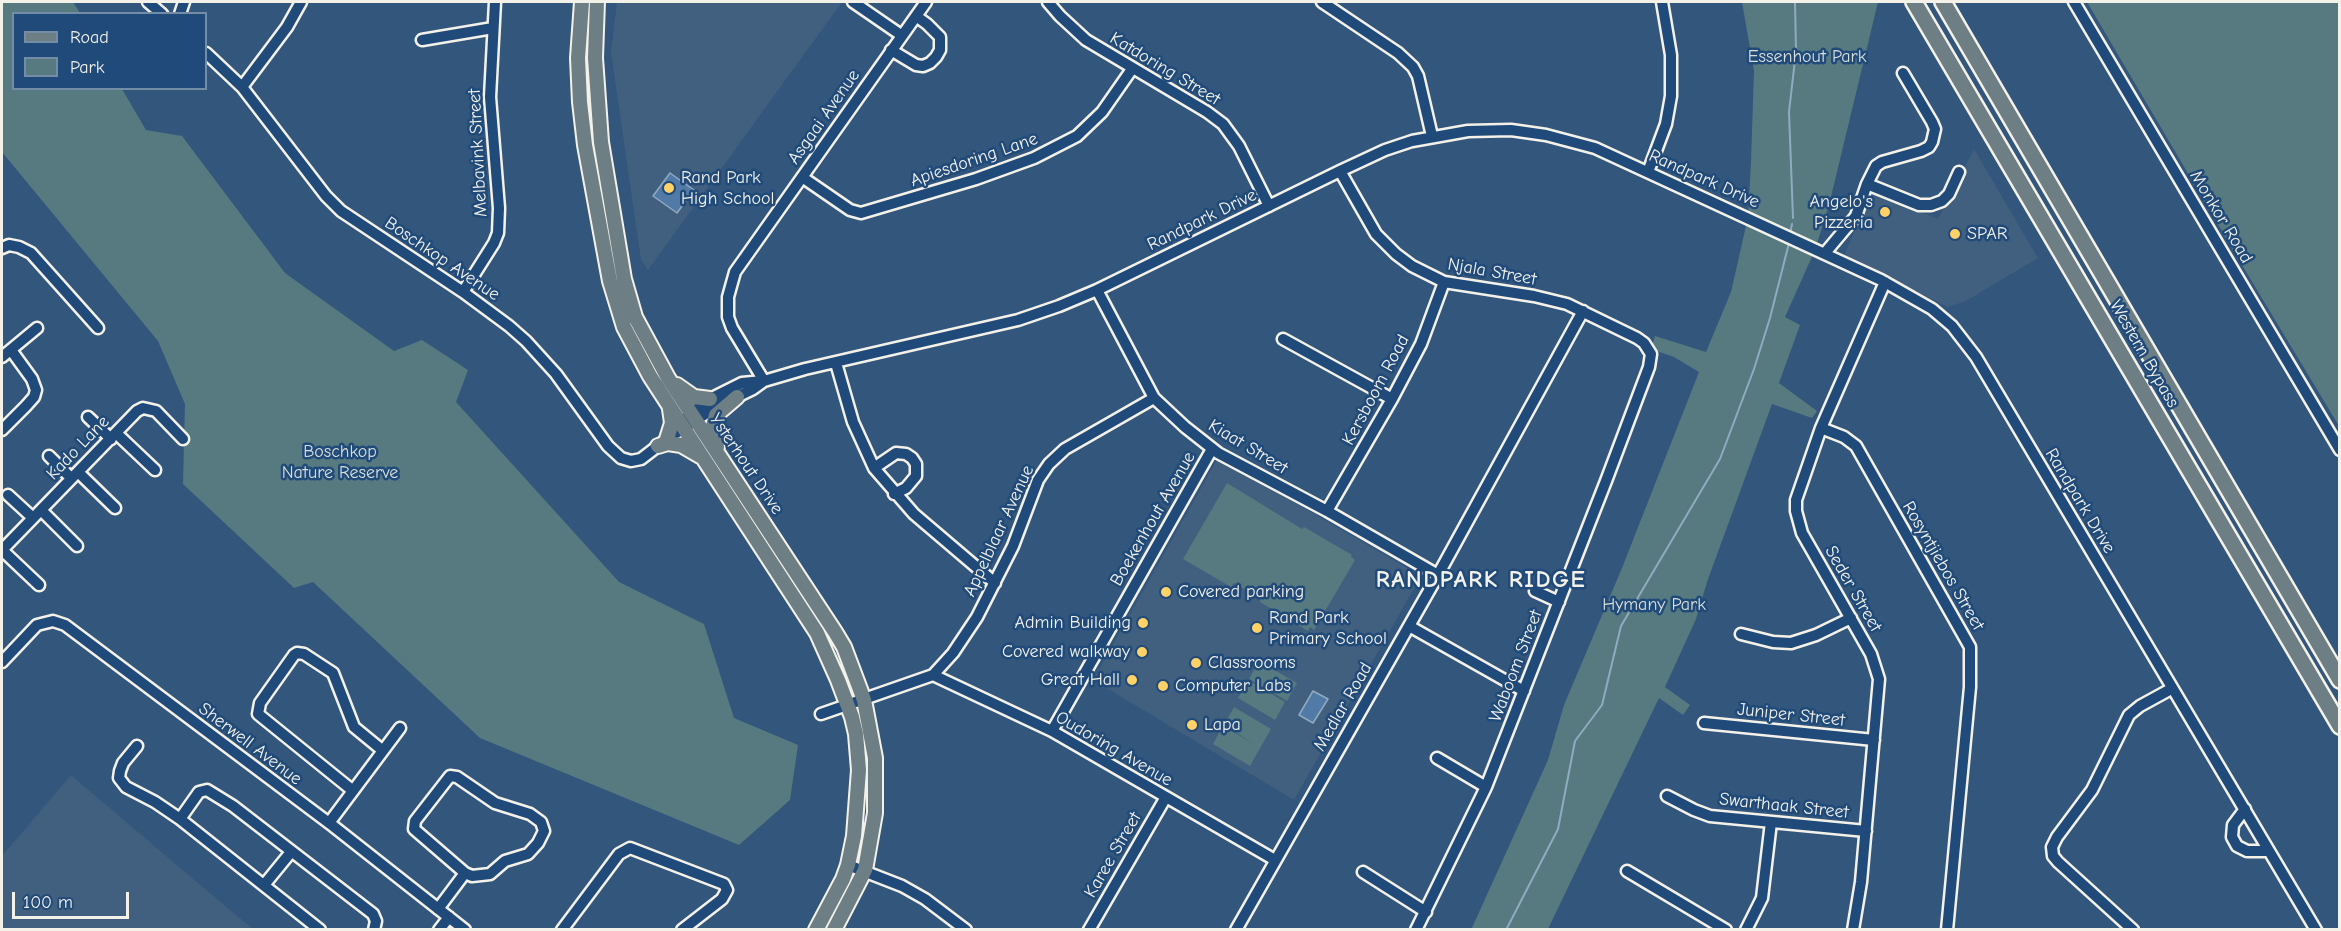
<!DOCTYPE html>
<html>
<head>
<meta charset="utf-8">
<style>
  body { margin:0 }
  #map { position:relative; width:2341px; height:931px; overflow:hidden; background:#33567c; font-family:"Comic Neue",sans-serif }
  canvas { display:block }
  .frame { position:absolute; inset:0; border:3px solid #f4f1e8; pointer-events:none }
  .legend { position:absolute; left:12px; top:12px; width:195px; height:78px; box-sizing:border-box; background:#1f4a7a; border:2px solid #748da6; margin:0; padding:8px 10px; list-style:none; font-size:18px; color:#f4f1e8 }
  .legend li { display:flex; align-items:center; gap:12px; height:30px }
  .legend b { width:30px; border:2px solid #748da6 }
  .scale { position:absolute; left:12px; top:892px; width:117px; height:27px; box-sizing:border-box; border:3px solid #f4f1e8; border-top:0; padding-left:8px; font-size:18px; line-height:21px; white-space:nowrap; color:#f4f1e8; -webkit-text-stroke:4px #1f4a7a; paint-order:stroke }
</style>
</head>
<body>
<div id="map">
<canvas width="2341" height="931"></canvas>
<div class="frame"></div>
<ul class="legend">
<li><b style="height:8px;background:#6d7e84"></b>Road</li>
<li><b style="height:16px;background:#567a80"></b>Park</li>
</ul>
<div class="scale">100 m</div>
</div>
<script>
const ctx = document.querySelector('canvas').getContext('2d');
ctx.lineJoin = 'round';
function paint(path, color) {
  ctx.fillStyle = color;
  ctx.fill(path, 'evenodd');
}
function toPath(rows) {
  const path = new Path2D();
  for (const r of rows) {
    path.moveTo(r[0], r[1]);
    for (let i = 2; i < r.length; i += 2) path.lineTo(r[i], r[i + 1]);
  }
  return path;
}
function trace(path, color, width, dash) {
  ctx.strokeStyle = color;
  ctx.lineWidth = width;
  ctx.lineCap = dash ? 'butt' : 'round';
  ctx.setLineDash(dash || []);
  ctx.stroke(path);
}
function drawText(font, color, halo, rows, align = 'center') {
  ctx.font = font + ' "Comic Neue",sans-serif';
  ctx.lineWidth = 5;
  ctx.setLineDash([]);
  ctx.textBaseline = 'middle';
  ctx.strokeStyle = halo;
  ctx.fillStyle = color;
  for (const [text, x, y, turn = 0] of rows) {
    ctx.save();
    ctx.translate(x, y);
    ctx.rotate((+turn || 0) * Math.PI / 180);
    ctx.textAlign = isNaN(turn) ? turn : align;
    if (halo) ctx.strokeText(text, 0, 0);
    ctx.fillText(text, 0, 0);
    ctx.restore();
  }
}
const built = toPath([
  [617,2,842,2,648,270,641,260,611,52],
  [1974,149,2038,258,1966,301,1948,307,1844,256,1871,191,1938,219],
  [1218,458,1421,576,1294,800,1093,680],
  [71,775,212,895,253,929,2,929,2,856]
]);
const green = toPath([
  [2,2,73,2,80,13,14,14,14,88,122,89,146,130,182,136,285,273,394,351,422,340,468,370,456,402,619,582,704,624,734,718,798,745,790,800,739,845,480,738,313,582,294,588,183,484,185,404,158,341,2,152],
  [1742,2,1878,2,1829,205,1815,250,1785,317,1800,325,1779,383,1817,411,1812,418,1772,404,1707,582,1696,619,1665,687,1690,705,1683,715,1659,698,1548,929,1471,930,1548,760,1564,705,1622,568,1699,372,1674,357,1651,349,1655,336,1706,352,1731,292,1748,217,1751,162,1754,71],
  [2087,2,2339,2,2339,426,2242,265],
  [1227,483,1302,529,1304,527,1352,555,1351,557,1355,560,1314,630,1310,627,1308,631,1260,602,1261,599,1234,583,1231,587,1183,559],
  [1259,661,1297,683,1287,701,1249,679],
  [1248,680,1285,702,1275,720,1238,698],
  [1234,707,1271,729,1250,766,1213,744,1223,726,1254,744,1224,725]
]);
const water = toPath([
  [670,173,694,190,677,213,653,196,670,173],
  [1313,691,1328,699,1313,723,1299,715,1313,691]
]);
const stream = toPath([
  [1793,218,1789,112,1796,51,1795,2],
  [1790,234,1792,224],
  [1506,930,1558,829,1575,741,1602,705,1621,626,1720,459,1754,369,1770,318,1789,243]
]);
const minor = toPath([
  [148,2,162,14],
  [853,2,901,35],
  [1048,2,1060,16,1086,40,1207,112,1223,124,1239,146,1269,206],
  [1322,2,1398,53,1413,67,1418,76,1432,136],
  [2074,2,2340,450],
  [180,14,184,2],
  [422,40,493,28],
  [891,50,916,65,923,66,930,63,936,57,940,50,940,37,927,24,916,16],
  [206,53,242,87,326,196,341,211,463,292,509,326,526,341,556,374,608,446,621,458,631,461,641,459,667,439,716,407,753,389,764,381,805,369,1018,320,1059,306,1097,290,1340,171,1385,150,1412,141,1468,131,1511,130,1546,135,1595,148,1881,280,1932,309,1952,326,1976,357,1995,389,2316,930],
  [242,87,287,27,301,2],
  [1340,171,1376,234,1396,254,1412,266,1444,282,1534,296,1567,304,1637,338,1644,343,1651,354,1649,367,1606,481,1486,787,1416,930],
  [1648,172,1666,124,1671,96,1671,55,1662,2],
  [802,177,850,210,861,213,976,179,1034,158,1077,136,1102,112,1132,69],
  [1867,184,1919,205,1931,205,1942,201,1949,194,1959,172],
  [2,248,9,245,19,247,31,253,98,328],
  [1825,253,1856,216,1867,184,1876,166,1882,162,1921,151,1929,147,1932,142,1935,129,1932,122,1903,73],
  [1097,290,1154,398,1185,427,1218,453,1327,511,1438,575],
  [463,292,494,243,498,233,499,208,490,97,495,2],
  [1283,339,1392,399],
  [2,357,37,328],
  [836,363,853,422,874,468,914,514,995,583],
  [764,381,732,328,728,317,728,297,735,272,926,2],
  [687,416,710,399,742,383,763,381],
  [88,417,111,439],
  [1821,428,1844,437,1856,446,1970,647,1970,687,1947,930],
  [2,430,26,406,34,397,36,390,32,379,11,350],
  [116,433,155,470],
  [49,456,71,478],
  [874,468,896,453,906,454,912,458,916,464,916,476,906,488,894,494],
  [78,472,115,508],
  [8,495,33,518],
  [41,510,77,546],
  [1327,511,1392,399,1421,344,1444,282],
  [2,550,137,411,143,408,156,411,183,439],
  [2,550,39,585],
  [1535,591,1559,602],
  [1409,626,1524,691],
  [1741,634,1773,642,1791,643,1816,635,1851,618],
  [2,662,37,625,53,621,65,625,333,826,465,930],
  [933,675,1052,731,1275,860],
  [821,714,933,675,953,653,977,617,1013,546,1038,480,1049,464,1065,449,1154,398],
  [1704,723,1874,740],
  [1052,731,1212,449],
  [137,746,123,763,120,771,119,778,126,787,155,802,180,819,320,930],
  [1437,758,1486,787],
  [352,790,258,714,260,703,294,655,297,653,304,654,333,673,354,727,382,750],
  [1667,796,1694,810,1710,816,1866,831],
  [2245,809,2233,825,2232,837,2237,846,2247,851,2269,851],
  [180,819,199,792,207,790,233,806,373,914,376,921,374,930],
  [329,823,400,728],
  [848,865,902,886,925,899,966,930],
  [1627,871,1726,930],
  [1363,872,1426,912],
  [264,885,291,852],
  [438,909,465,873,472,876,490,874,505,861,528,854,538,843,544,831,541,822,530,814,495,803,457,777,450,776,415,821,414,829,465,873],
  [439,930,449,917],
  [562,930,619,854,630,848,724,884,727,890,722,899,682,930],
  [1089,930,1166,797],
  [1236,930,1438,575,1583,311],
  [1746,930,1762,898,1771,822],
  [1853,930,1861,882,1879,679,1871,654,1802,533,1796,511,1796,500,1821,428,1885,282],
  [2133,930,2058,862,2053,856,2052,847,2057,837,2092,790,2129,715,2140,706,2171,689]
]);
const major = toPath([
  [582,2,578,58,580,102,585,145,610,281,624,327,650,376,817,633,838,680,852,717,856,734,859,770,854,836,848,865,843,879,816,930],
  [597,2,595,58,601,142,624,279,635,317,668,378,835,632,844,647,864,700,875,758,875,813,865,870,834,930],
  [677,385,694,397,710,399],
  [667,439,672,423,670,409],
  [658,446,668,443,681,445,700,456],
  [717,447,713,426,716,415,737,397]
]);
const highway = toPath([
  [1914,2,2340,726],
  [1943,2,2340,680]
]);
const markers = [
  [669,188,6,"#ffd166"],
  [1885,212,6,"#ffd166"],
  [1955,234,6,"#ffd166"],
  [1166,592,6,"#ffd166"],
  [1143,623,6,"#ffd166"],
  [1257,628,6,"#ffd166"],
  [1142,652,6,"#ffd166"],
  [1196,663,6,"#ffd166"],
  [1132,680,6,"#ffd166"],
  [1163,686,6,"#ffd166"],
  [1192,725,6,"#ffd166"]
];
const parkNames = [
  ["Essenhout Park",1807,57],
  ["Boschkop",340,452],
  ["Nature Reserve",340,473],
  ["Hymany Park",1654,605]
];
const streetNames = [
  ["Katdoring Street",1165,69,31],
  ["Asgaai Avenue",824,117,-55],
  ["Melbavink Street",478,153,-93],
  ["Apiesdoring Lane",974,160,-19],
  ["Randpark Drive",1704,179,24],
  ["Monkor Road",2221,217,59],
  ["Randpark Drive",1202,220,-26],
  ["Boschkop Avenue",442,259,34],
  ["Njala Street",1492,272,10],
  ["Western Bypass",2144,354,60],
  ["Kersboom Road",1376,390,-62],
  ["Kiaat Street",1248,447,31],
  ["Kado Lane",78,448,-46],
  ["Ysterhout Drive",746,464,56],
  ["Randpark Drive",2080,501,59],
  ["Boekenhout Avenue",1153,519,-60],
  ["Appelblaar Avenue",999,531,-65],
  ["Rosyntjiebos Street",1943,566,60],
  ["Seder Street",1853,589,60],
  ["Waboom Street",1516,666,-69],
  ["Medlar Road",1343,707,-60],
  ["Juniper Street",1791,715,6],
  ["Sherwell Avenue",250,744,37],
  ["Oudoring Avenue",1114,749,30],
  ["Swarthaak Street",1784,806,6],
  ["Karee Street",1113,855,-60]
];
const poiNames = [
  ["Rand Park",681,178],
  ["High School",681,199],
  ["Angelo's",1873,202,"right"],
  ["Pizzeria",1873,223,"right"],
  ["SPAR",1967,234],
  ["Covered parking",1178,592],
  ["Rand Park",1269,618],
  ["Primary School",1269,639],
  ["Admin Building",1131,623,"right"],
  ["Covered walkway",1130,652,"right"],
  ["Classrooms",1208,663],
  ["Great Hall",1120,680,"right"],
  ["Computer Labs",1175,686],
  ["Lapa",1204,725]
];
const districtNames = [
  ["RANDPARK RIDGE",1481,580]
];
paint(built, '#415f7e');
paint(green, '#567a80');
paint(water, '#517aa6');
trace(water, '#92aac0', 1.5);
trace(stream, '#92aac0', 2);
trace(minor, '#f4f1e8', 15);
trace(major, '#f4f1e8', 18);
trace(highway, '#f4f1e8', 20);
trace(minor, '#1f4a7a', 10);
trace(major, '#6d7e84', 14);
trace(highway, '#6d7e84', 15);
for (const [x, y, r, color] of markers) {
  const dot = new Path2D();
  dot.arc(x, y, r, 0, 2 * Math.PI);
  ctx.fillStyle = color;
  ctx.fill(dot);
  trace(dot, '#1f4a7a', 2);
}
drawText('18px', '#dcdfd8', '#1f4a7a', parkNames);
drawText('18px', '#f4f1e8', '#1f4a7a', streetNames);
drawText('18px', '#f4f1e8', '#1f4a7a', poiNames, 'left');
ctx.letterSpacing = '1.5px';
drawText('bold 24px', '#f4f1e8', '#1f4a7a', districtNames);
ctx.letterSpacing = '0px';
</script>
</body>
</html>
